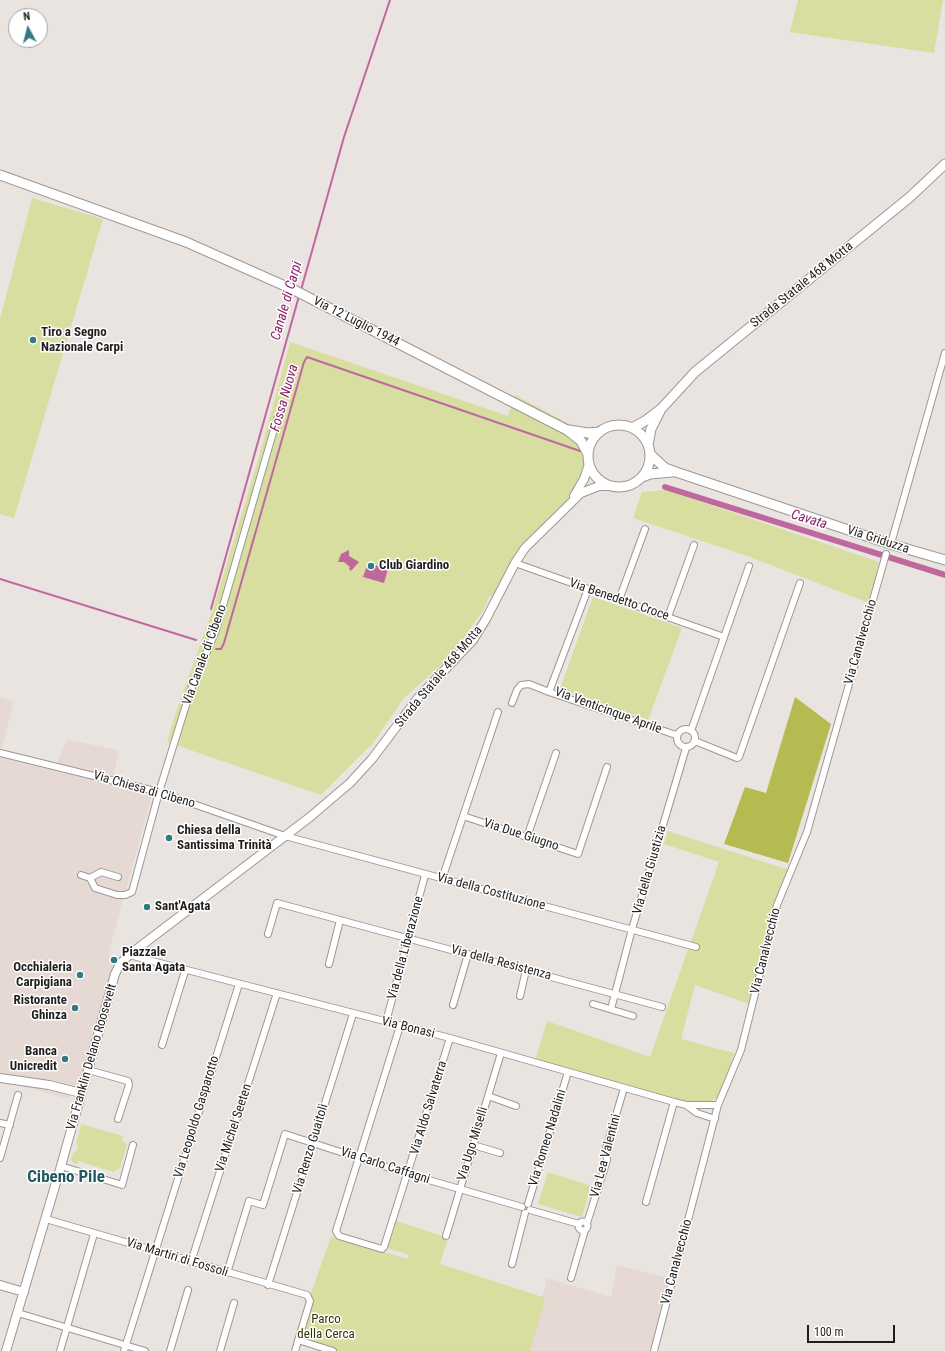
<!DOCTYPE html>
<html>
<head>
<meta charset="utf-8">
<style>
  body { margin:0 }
  #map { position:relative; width:945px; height:1351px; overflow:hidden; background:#eae4e1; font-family:"Roboto Condensed",sans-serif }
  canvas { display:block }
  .north { position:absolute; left:8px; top:8px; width:40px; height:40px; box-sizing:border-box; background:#fff; border:1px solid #a6a5a5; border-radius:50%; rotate:353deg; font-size:11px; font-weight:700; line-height:16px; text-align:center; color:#211f1e }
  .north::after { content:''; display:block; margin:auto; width:14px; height:18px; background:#327984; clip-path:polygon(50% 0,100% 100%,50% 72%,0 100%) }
  .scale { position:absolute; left:807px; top:1325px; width:88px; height:18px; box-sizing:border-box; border:2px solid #211f1e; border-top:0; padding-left:5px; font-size:12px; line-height:14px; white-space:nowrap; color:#211f1e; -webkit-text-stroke:3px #fff; paint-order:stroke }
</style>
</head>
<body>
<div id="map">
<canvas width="945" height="1351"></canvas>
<div class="north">N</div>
<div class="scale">100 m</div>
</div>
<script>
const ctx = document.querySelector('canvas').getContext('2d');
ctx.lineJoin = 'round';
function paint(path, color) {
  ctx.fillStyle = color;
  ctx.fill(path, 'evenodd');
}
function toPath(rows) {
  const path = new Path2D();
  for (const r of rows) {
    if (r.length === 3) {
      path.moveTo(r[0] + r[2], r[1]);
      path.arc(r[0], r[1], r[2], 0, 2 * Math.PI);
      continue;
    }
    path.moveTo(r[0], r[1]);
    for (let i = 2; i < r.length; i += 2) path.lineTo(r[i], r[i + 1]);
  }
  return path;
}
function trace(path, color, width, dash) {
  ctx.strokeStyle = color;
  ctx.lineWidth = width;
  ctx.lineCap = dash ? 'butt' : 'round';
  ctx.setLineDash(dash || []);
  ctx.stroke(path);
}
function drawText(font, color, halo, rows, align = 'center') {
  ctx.font = font + ' "Roboto Condensed",sans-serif';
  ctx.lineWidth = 3;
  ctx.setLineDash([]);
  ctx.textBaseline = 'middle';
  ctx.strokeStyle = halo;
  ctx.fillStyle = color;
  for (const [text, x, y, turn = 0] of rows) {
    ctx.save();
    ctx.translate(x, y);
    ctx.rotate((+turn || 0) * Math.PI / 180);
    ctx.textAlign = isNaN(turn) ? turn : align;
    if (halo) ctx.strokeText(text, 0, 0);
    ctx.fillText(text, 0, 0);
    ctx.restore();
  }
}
const built = toPath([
  [0,697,14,702,1,751,57,764,67,739,119,751,113,779,154,788,108,955,123,958,109,977,93,1036,81,1093,71,1091,69,1099,17,1085,0,1083],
  [617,1265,672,1279,653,1351,529,1351,547,1278,611,1297]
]);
const green = toPath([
  [798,0,943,0,934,53,790,32],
  [32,198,103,219,14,518,0,514,0,319],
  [290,342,508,416,515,395,577,428,585,465,582,477,588,490,523,554,499,600,489,596,484,609,451,656,404,698,373,743,321,795,167,742,177,709,214,606,258,460],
  [666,490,879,562,869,603,750,557,633,518,642,492],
  [593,597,682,628,648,720,560,689],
  [668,831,789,870,752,1005,695,985,681,1039,734,1053,723,1089,717,1097,709,1103,695,1104,674,1101,535,1061,547,1021,650,1057,719,862,664,844],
  [81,1124,123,1136,122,1141,127,1144,120,1168,113,1172,78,1161,77,1165,72,1162,71,1159,74,1152,77,1150,78,1146,76,1144],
  [548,1172,591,1186,582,1217,538,1204],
  [394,1220,448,1238,440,1264,543,1297,545,1299,530,1351,329,1351,294,1340,331,1237,408,1259,409,1255,385,1247]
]);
const forest = toPath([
  [795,697,831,724,788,863,724,844,745,787,766,793]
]);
const water = toPath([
  [349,550,349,556,359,562,351,571,349,569,350,567,344,562,338,562,341,554],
  [368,563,388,569,384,583,363,577]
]);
const stream = toPath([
  [301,290,344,137,390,0],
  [0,579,196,640],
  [211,609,299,296],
  [216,649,221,649,224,643,304,362,307,357,583,452]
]);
const canal = toPath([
  [665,487,945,575]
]);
const street = toPath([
  [892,540,945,353],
  [515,563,724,637],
  [588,589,549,692,676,735],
  [619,600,645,529],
  [668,617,694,545],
  [512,703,517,690,521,685,529,684,549,692],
  [686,738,9],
  [691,731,749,566],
  [695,741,737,758,739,757,800,583],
  [0,753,159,792,285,836,696,947],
  [463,816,578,854,607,767],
  [527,837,556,753],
  [81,875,90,878,95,888,117,895,125,895,132,892,159,792,190,692,216,630,277,419],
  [90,878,101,872,118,877],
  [442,879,498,712],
  [268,934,277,903,662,1007],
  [129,955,450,1038,674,1102,686,1105,718,1105],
  [329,964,340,920],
  [520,996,526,970],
  [593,1004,633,1016],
  [453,1005,468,954],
  [611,1009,632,929,686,748],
  [386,1022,425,875],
  [400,1026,336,1231,339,1236,382,1249,384,1247,450,1038],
  [162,1045,185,971],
  [88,1070,128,1081,129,1085,118,1119],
  [488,1096,516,1106],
  [686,1105,697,1113,715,1119],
  [0,1123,10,1125],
  [473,1145,500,1153],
  [0,1158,18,1095],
  [61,1166,122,1185,133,1145],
  [646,1202,674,1102],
  [528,1204,568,1072],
  [530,1210,579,1224],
  [46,1219,307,1295,310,1301,295,1351],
  [583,1226,4.5],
  [587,1223,607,1160,606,1149,624,1088],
  [446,1236,501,1053],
  [191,1262,277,993],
  [512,1264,525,1213],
  [227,1273,249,1201,263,1205,285,1134,408,1174,522,1207],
  [571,1278,585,1230],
  [268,1285,353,1014],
  [18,1313,145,1351],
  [298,1340,333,1351],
  [60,1351,94,1234],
  [124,1351,239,984],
  [170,1351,188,1290],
  [220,1351,234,1303],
  [654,1351,718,1105,741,1050,777,905,807,832,886,554]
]);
const secondary = toPath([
  [574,496,584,479,589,464],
  [0,1078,49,1085,81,1093],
  [0,1285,24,1292],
  [6,1351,61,1166,115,974,120,964,129,955,310,817,350,783,372,759,418,698,473,640,486,619,515,563,525,548,581,493,599,486,611,486]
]);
const primary = toPath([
  [0,175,186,242,294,290,567,430,581,441,588,454],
  [619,456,31],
  [632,428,645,421,662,408,695,372,910,197,945,164],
  [569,430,588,433,599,432],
  [648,445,651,429,660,411],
  [650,454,665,468,676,472,890,544,945,560],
  [642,477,650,474,672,472]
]);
const markers = [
  [33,340,4,"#327984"],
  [371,566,4,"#327984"],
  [169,838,4,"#327984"],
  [147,907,4,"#327984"],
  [114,960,4,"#327984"],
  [80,975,4,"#327984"],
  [75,1008,4,"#327984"],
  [65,1059,4,"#327984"]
];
const streetNames = [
  ["Strada Statale 468 Motta",802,285,-39],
  ["Via 12 Luglio 1944",356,322,27],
  ["Via Griduzza",878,540,18],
  ["Via Benedetto Croce",619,600,19],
  ["Via Canalvecchio",861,642,-74],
  ["Via Canale di Cibeno",205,655,-70],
  ["Strada Statale 468 Motta",439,677,-50],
  ["Via Venticinque Aprile",608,711,20],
  ["Via Chiesa di Cibeno",144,790,16],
  ["Via Due Giugno",521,835,18],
  ["Via della Giustizia",650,870,-74],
  ["Via della Costituzione",491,892,15],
  ["Via della Liberazione",406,948,-75],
  ["Via Canalvecchio",766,951,-76],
  ["Via della Resistenza",501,963,15],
  ["Via Bonasi",408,1028,14],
  ["Via Franklin Delano Roosevelt",92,1057,-74],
  ["Via Aldo Salvaterra",429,1108,-73],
  ["Via Leopoldo Gasparotto",197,1117,-73],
  ["Via Michel Seeten",234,1128,-72],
  ["Via Romeo Nadalini",548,1138,-73],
  ["Via Ugo Miselli",473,1144,-73],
  ["Via Renzo Guaitoli",311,1149,-73],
  ["Via Lea Valentini",606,1156,-75],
  ["Via Carlo Caffagni",385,1166,18],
  ["Via Martiri di Fossoli",177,1258,17],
  ["Via Canalvecchio",677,1262,-75]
];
const poiNames = [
  ["Tiro a Segno",41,333],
  ["Nazionale Carpi",41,348],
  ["Club Giardino",379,566],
  ["Chiesa della",177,831],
  ["Santissima Trinità",177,846],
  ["Sant'Agata",155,907],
  ["Piazzale",122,953],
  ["Santa Agata",122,968],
  ["Occhialeria",72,968,"right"],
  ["Carpigiana",72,983,"right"],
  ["Ristorante",67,1001,"right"],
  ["Ghinza",67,1016,"right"],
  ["Banca",57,1052,"right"],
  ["Unicredit",57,1067,"right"]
];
const parkNames = [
  ["Parco",326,1320],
  ["della Cerca",326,1335]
];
const waterNames = [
  ["Canale di Carpi",287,301,-74],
  ["Fossa Nuova",285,398,-74],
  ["Cavata",809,520,17]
];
const districtNames = [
  ["Cibeno Pile",66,1178]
];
paint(built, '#e6d8d2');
paint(green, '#d8dda0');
paint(forest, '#b5bb51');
paint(water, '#bf689e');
trace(stream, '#bf689e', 2);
trace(canal, '#bf689e', 6);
trace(street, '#9d9794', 8);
trace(secondary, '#9d9794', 10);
trace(primary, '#9d9794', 11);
trace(street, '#fff', 6);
trace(secondary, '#fff', 8);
trace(primary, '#fff', 9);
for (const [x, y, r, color] of markers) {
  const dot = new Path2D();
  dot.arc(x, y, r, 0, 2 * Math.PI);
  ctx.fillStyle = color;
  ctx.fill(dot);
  trace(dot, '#fff', 1.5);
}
drawText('13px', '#211f1e', '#fff', streetNames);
drawText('bold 13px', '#211f1e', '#fff', poiNames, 'left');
drawText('13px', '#333506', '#fff', parkNames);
drawText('italic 14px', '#8b216a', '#fff', waterNames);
drawText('bold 17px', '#205962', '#fff', districtNames);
</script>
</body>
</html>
